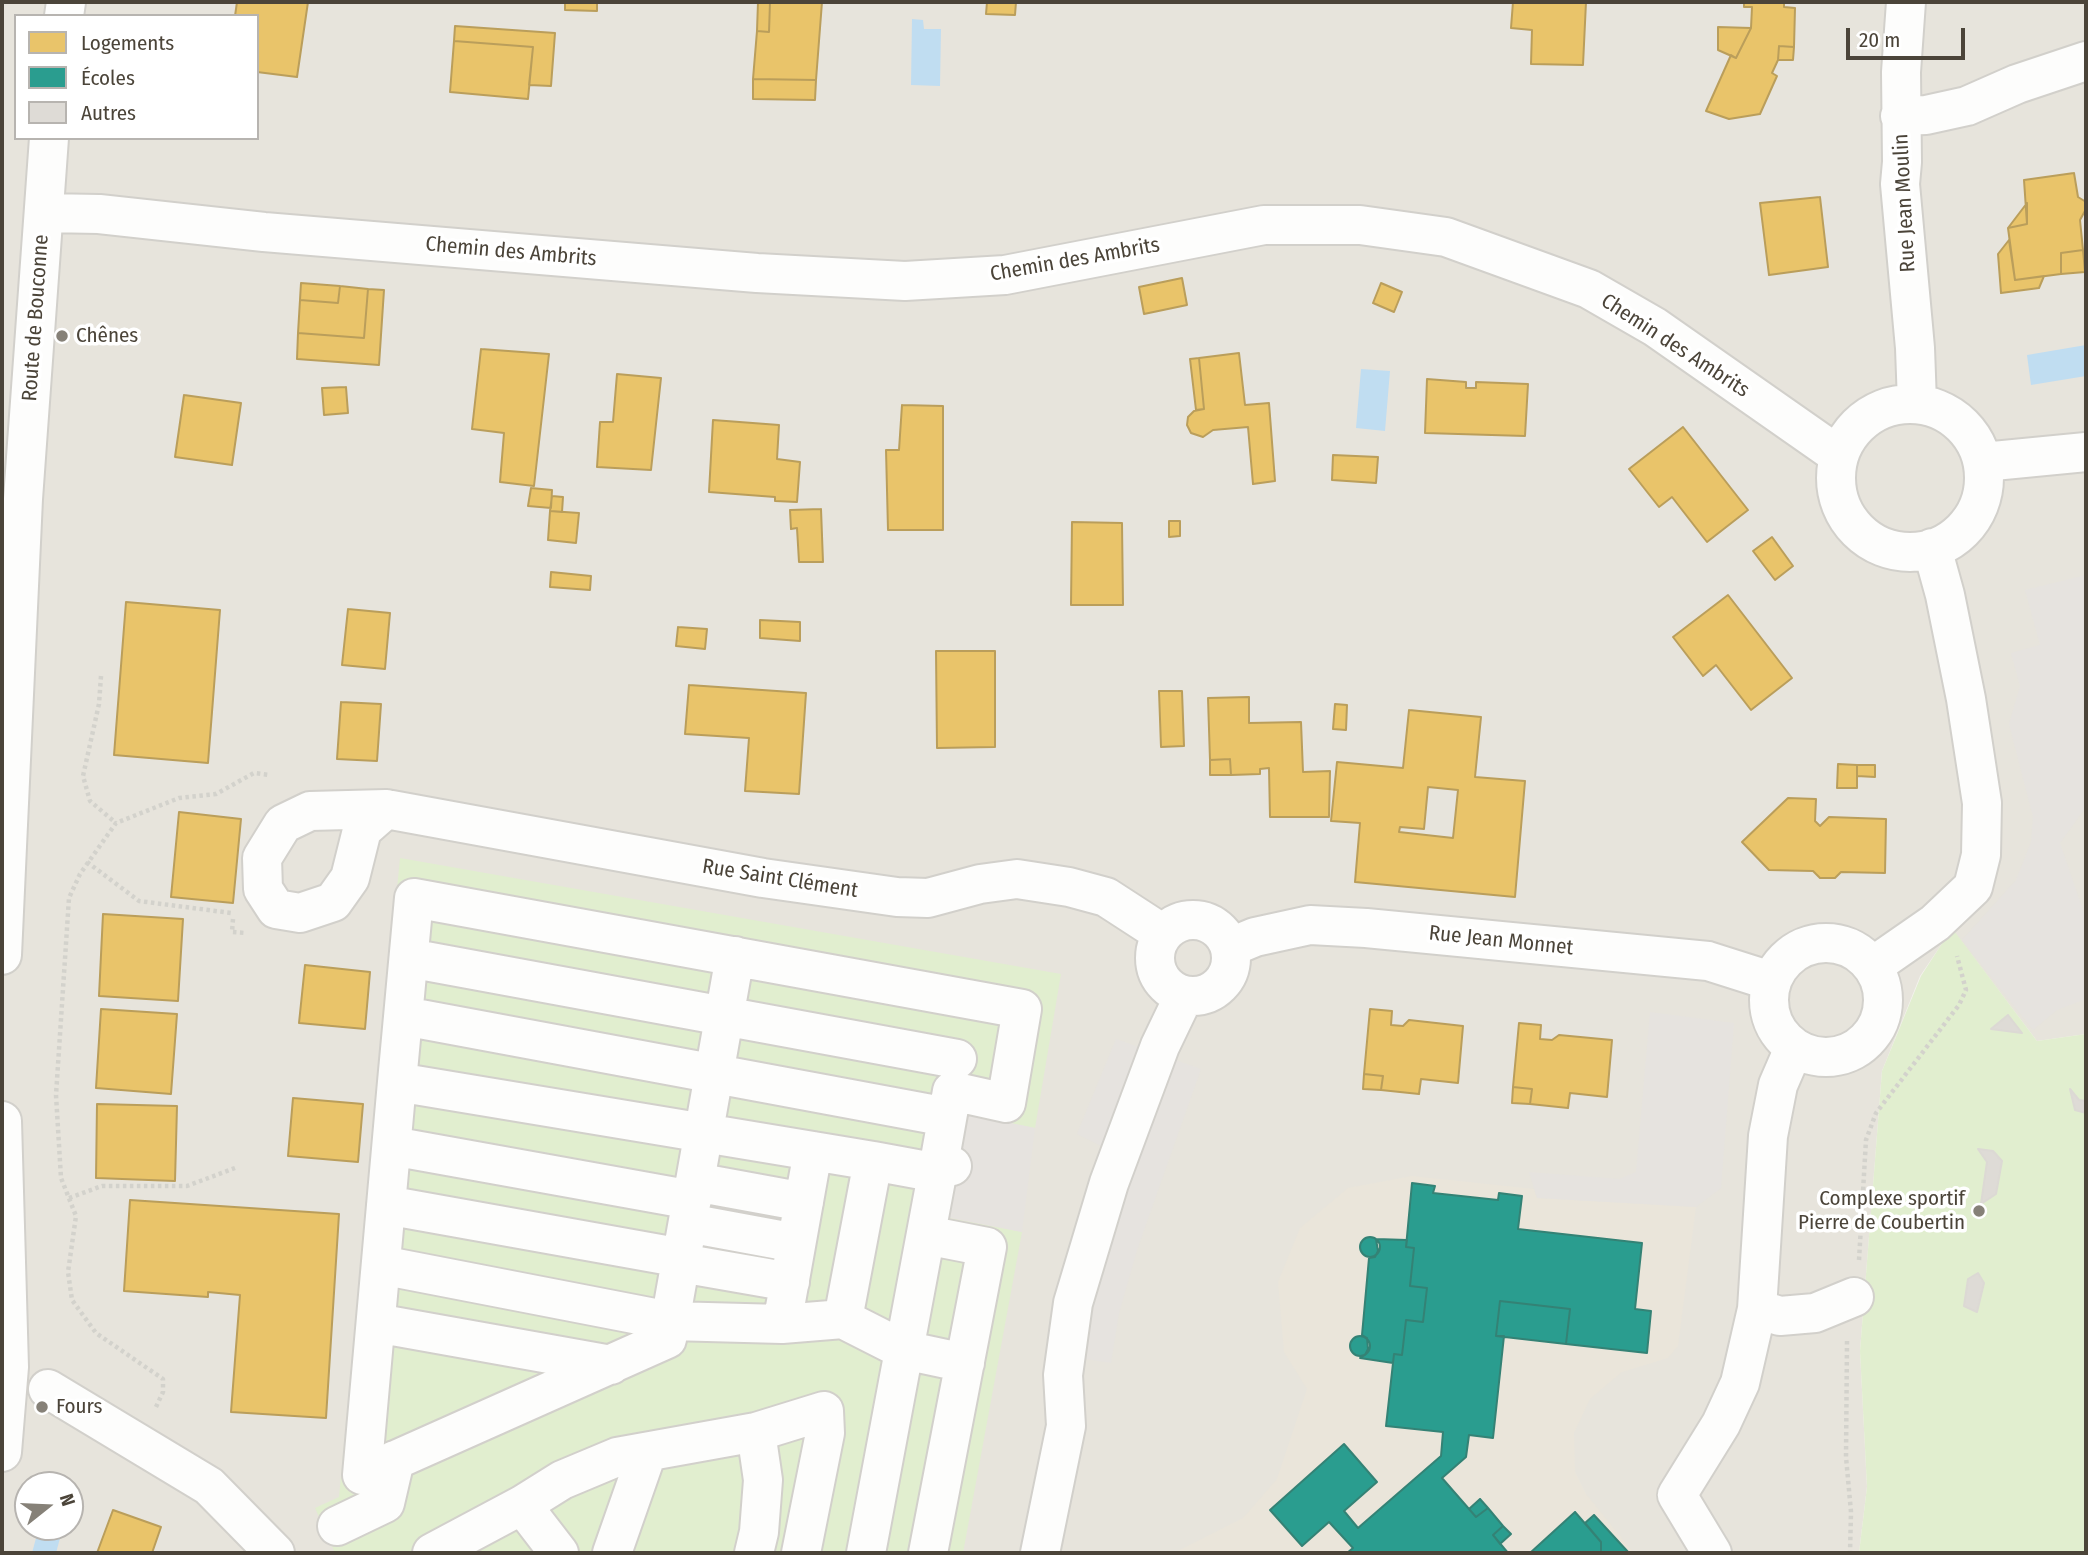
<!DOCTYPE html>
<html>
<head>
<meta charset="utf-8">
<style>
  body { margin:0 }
  #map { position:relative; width:2088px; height:1555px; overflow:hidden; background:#f4f2ee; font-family:"Fira Sans Condensed",sans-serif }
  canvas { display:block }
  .frame { position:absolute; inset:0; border:4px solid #4b4439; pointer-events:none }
  .legend { position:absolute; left:14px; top:14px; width:245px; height:126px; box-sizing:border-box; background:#fff; border:2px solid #b7b4b0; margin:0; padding:9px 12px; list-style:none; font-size:21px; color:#4b4439 }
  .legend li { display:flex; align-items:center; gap:14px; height:35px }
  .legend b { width:35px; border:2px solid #b7b4b0 }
  .north { position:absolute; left:14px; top:1471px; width:70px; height:70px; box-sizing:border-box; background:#fff; border:2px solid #b7b4b0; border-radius:50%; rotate:72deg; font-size:19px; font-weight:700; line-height:28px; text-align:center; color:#4b4439 }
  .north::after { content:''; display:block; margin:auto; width:24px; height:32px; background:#868178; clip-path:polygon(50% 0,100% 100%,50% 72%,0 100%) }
  .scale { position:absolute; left:1846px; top:28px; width:119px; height:32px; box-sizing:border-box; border:4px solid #4b4439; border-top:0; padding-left:9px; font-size:21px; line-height:24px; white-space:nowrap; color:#4b4439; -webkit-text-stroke:5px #fff; paint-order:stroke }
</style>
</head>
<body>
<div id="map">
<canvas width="2088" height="1555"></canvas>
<div class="frame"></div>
<ul class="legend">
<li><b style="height:19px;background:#e9c46a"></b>Logements</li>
<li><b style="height:19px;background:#2a9d8f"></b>Écoles</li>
<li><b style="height:19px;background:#dedbd6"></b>Autres</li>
</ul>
<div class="north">N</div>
<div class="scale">20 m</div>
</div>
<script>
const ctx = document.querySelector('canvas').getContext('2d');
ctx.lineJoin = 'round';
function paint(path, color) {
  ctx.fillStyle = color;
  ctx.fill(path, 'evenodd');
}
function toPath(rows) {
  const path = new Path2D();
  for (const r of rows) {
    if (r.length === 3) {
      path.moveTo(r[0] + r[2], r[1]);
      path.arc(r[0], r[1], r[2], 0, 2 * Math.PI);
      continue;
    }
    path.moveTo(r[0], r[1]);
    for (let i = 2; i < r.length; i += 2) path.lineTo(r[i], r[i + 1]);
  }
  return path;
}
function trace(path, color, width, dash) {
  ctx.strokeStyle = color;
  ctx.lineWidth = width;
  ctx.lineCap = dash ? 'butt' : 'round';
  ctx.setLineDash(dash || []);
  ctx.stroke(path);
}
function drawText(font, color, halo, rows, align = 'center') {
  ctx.font = font + ' "Fira Sans Condensed",sans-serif';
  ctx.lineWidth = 7;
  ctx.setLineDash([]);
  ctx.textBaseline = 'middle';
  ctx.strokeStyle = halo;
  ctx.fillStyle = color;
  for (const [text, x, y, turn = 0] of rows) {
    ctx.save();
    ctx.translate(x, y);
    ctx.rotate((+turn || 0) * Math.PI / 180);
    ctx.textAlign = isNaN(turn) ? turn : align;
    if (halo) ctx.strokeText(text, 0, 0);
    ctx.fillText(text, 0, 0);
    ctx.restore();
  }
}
const residential = toPath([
  [2,2,2086,2,2086,1034,2037,1041,1952,929,1920,976,1882,1071,1860,1351,1867,1487,1859,1553,2,1553],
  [16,16,257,16,257,138,16,138],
  [28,1485,70,1485,70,1527,28,1527]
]);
const education = toPath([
  [1412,1176,1534,1189,1537,1198,1696,1207,1678,1346,1668,1358,1622,1372,1590,1399,1574,1433,1575,1472,1586,1494,1634,1553,1174,1553,1243,1518,1277,1479,1307,1389,1284,1352,1278,1282,1300,1228,1348,1188]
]);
const green = toPath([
  [400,858,1061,974,1035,1128,961,1113,943,1217,1022,1232,963,1553,335,1553,315,1508,339,1497],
  [1952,928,2037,1041,2086,1034,2086,1553,1859,1553,1867,1487,1860,1351,1882,1071,1921,976]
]);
const parking = toPath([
  [2086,575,2086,807,2060,843,2086,919,2086,999,2057,1010,2033,1030,1962,940,2016,880,2031,842,2033,817,2009,724,2020,686,2011,653,2040,645,2025,590],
  [1650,1012,1734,1023,1721,1188,1696,1207,1537,1198,1529,1172,1619,1179,1636,1172],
  [1116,1039,1201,1069,1137,1250,1119,1313,1111,1363,1079,1358,1087,1305,1133,1162,1077,1134],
  [961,1113,1035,1128,1022,1232,943,1216]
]);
const water = toPath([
  [912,19,923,20,924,29,941,29,940,86,911,85],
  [2086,345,2086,376,2031,385,2027,355],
  [1361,369,1390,371,1385,431,1356,428],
  [39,1527,63,1527,56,1553,32,1553]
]);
const homes = toPath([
  [237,2,308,2,297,77,257,72,257,16,235,16,237,2],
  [565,2,597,2,597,11,565,10,565,2],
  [758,2,770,2,769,32,757,31,758,2],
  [770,2,822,2,816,80,753,79,757,31,769,32,770,2],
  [987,2,1016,2,1015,15,986,14,987,2],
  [1513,2,1586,2,1583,65,1531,64,1532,30,1511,28,1513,2],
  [1744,2,1784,2,1784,7,1795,8,1794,47,1779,46,1778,60,1772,73,1777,76,1760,114,1729,119,1706,111,1731,55,1736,58,1751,28,1752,7,1744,7,1744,2],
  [455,26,555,33,551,86,529,85,533,47,454,41,455,26],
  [1718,27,1751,28,1736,58,1718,50,1718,27],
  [454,41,533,47,528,99,450,92,454,41],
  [1779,46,1794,47,1793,60,1778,60,1779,46],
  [753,79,816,80,815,100,753,99,753,79],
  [2074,173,2078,197,2086,202,2086,209,2080,220,2083,250,2061,253,2061,274,2015,280,2008,228,2027,224,2024,180,2074,173],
  [1820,197,1828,267,1769,275,1760,203,1820,197],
  [2027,203,2027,224,2008,228,2027,203],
  [2009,240,2015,280,2044,276,2039,288,2001,293,1998,254,2009,240],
  [2083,250,2085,272,2061,274,2061,253,2083,250],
  [1182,278,1187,305,1144,314,1139,287,1182,278],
  [301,283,340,286,338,303,300,300,301,283],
  [1381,283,1402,292,1394,312,1373,303,1381,283],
  [340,286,368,289,364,338,298,333,300,300,338,303,340,286],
  [368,289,384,290,379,365,297,359,298,333,364,338,368,289],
  [481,349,549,354,534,486,500,482,504,433,472,429,481,349],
  [1239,353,1245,405,1269,403,1275,481,1253,484,1248,427,1213,430,1203,437,1191,433,1187,425,1188,417,1194,411,1204,409,1199,358,1239,353],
  [1199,358,1204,409,1196,410,1190,359,1199,358],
  [617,374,661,378,651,470,597,467,600,422,613,422,617,374],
  [1427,379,1466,382,1466,388,1476,388,1476,382,1528,384,1525,436,1425,433,1427,379],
  [346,387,348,413,324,415,322,388,346,387],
  [184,395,241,403,232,465,175,457,184,395],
  [902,405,943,406,943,530,888,530,886,450,899,450,902,405],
  [713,420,779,425,777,459,800,462,797,502,775,501,775,497,709,492,713,420],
  [1683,427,1748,510,1707,542,1672,497,1659,507,1629,469,1683,427],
  [1333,455,1378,457,1376,483,1332,480,1333,455],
  [531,488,552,490,551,508,528,506,531,488],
  [552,496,563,497,562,512,550,511,552,496],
  [821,509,823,562,799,562,797,528,791,529,790,510,821,509],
  [550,511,579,513,576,543,548,540,550,511],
  [1169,521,1180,521,1180,536,1169,537,1169,521],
  [1072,522,1122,523,1123,605,1071,605,1072,522],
  [1772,537,1793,566,1775,580,1753,551,1772,537],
  [551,572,591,576,590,590,550,587,551,572],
  [1728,595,1792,678,1751,710,1716,665,1703,676,1673,637,1728,595],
  [126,602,220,610,208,763,114,755,126,602],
  [348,609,390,613,385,669,342,665,348,609],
  [760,620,800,622,800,641,760,638,760,620],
  [678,627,707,629,705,649,676,646,678,627],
  [936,651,995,651,995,747,937,748,936,651],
  [689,685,806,693,799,794,745,791,749,738,685,734,689,685],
  [1159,691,1182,691,1184,746,1161,747,1159,691],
  [1249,697,1249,723,1301,722,1303,772,1330,771,1329,817,1270,817,1269,768,1260,769,1260,774,1231,775,1230,759,1210,760,1208,698,1249,697],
  [341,702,381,704,377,761,337,759,341,702],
  [1335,704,1347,705,1346,730,1333,729,1335,704],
  [1409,710,1481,717,1475,777,1525,781,1515,897,1355,882,1360,823,1331,821,1337,762,1403,768,1409,710],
  [1428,787,1458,790,1453,838,1399,832,1400,827,1424,829,1428,787],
  [1230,759,1231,775,1210,775,1210,760,1230,759],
  [1838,764,1857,765,1857,788,1837,788,1838,764],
  [1857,765,1875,765,1875,777,1857,776,1857,765],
  [1788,798,1816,799,1815,821,1820,826,1829,817,1886,819,1885,873,1841,872,1835,878,1820,878,1813,871,1769,870,1742,842,1788,798],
  [179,812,241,819,233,903,171,897,179,812],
  [103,914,183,919,178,1001,99,996,103,914],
  [305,965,370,972,365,1029,299,1023,305,965],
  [101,1009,177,1014,171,1094,96,1088,101,1009],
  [1370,1009,1392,1011,1391,1025,1403,1026,1409,1020,1463,1026,1458,1083,1421,1079,1419,1094,1381,1090,1383,1076,1364,1074,1370,1009],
  [1519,1023,1541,1025,1540,1039,1552,1040,1559,1035,1612,1040,1607,1097,1570,1093,1568,1108,1530,1104,1532,1089,1513,1087,1519,1023],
  [1364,1074,1383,1076,1381,1090,1363,1089,1364,1074],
  [1513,1087,1532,1089,1530,1104,1512,1103,1513,1087],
  [293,1098,363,1104,358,1162,288,1156,293,1098],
  [97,1104,177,1106,175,1181,96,1178,97,1104],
  [130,1200,339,1214,326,1418,231,1412,240,1295,208,1292,208,1297,124,1291,130,1200],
  [113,1510,161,1527,152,1553,97,1553,113,1510]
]);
const schools = toPath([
  [1412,1183,1435,1186,1433,1193,1498,1200,1499,1193,1522,1196,1518,1229,1642,1243,1635,1309,1651,1311,1647,1353,1566,1344,1570,1309,1500,1301,1496,1336,1504,1336,1493,1438,1469,1435,1466,1457,1442,1478,1476,1517,1488,1508,1503,1526,1493,1535,1508,1553,1347,1553,1353,1548,1329,1522,1302,1546,1270,1510,1344,1444,1377,1482,1344,1511,1358,1528,1441,1456,1443,1432,1386,1426,1394,1354,1402,1355,1406,1320,1423,1322,1427,1288,1410,1286,1414,1248,1406,1247,1412,1183],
  [1370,1247,10],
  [1376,1239,1407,1240,1406,1247,1414,1248,1410,1286,1427,1288,1423,1322,1406,1320,1402,1355,1394,1354,1393,1363,1360,1358,1365,1355,1368,1349,1367,1338,1362,1335,1369,1258,1375,1257,1378,1251,1376,1239],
  [1500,1301,1570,1309,1566,1344,1496,1336,1500,1301],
  [1360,1346,10],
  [1480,1499,1488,1508,1476,1517,1469,1509,1480,1499],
  [1575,1512,1601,1542,1601,1553,1530,1553,1575,1512],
  [1594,1515,1629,1553,1601,1553,1601,1542,1585,1523,1594,1515],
  [1503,1526,1511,1534,1500,1544,1493,1535,1503,1526]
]);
const building = toPath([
  [2008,1015,2022,1033,1991,1029,2008,1015],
  [2070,1089,2079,1100,2086,1101,2086,1113,2075,1110,2070,1089],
  [1978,1149,1993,1151,2002,1161,1996,1194,1981,1204,1987,1162,1978,1149],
  [1978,1273,1984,1283,1977,1312,1964,1306,1968,1279,1978,1273]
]);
const path = toPath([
  [101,676,99,704,83,776,90,801,116,823],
  [87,862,139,901,231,913],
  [233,919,232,932,245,933],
  [69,1198,102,1186,187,1186,235,1168],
  [1859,1260,1866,1140,1876,1113,1959,1005,1966,990,1957,956],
  [1847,1341,1846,1457,1851,1512,1850,1553],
  [156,1407,163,1392,163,1379,96,1333,72,1300,68,1272,76,1216,61,1178,56,1095,69,898,80,874,116,823,179,798,216,794,254,773,270,775]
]);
const minor = toPath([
  [1906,2,1901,72,1902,162,1900,184,1915,348,1917,403],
  [64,16,66,2],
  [1900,116,1926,115,1967,106,2017,84,2086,61],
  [44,213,99,214,264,232,757,273,905,281,1005,275,1264,225,1360,225,1446,237,1589,289,1655,327,1838,455],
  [1910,478,74],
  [1983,462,2086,452],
  [386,809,362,830,350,878,333,902,300,913,276,909,263,889,262,858,283,824,310,811,386,809,763,878,897,897,928,898,980,884,1017,879,1069,887,1106,897,1163,934],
  [1193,958,38],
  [1826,1000,57],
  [1231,947,1255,937,1310,925,1366,928,1708,961,1771,981],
  [2,955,23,499,49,138],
  [409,958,957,1059],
  [1873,966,1935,923,1973,887,1981,855,1982,803,1966,699,1945,595,1932,548],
  [404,1016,947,1117],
  [397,1082,362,1475,667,1339,735,956],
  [2,1121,9,1367,2,1452],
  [392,1146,692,1200],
  [873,1161,397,1082,414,898,1022,1009,1006,1103,952,1091,939,1164],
  [938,1173,873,1161,843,1319,904,1350,965,1363],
  [695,1182,804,1202],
  [386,1205,682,1258],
  [688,1223,796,1243],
  [926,1235,987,1247,928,1553],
  [681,1263,790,1282],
  [381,1265,670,1321,782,1324,843,1319],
  [1757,1309,1780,1316,1815,1313,1854,1297],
  [376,1323,611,1365],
  [782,1324,813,1151],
  [48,1389,209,1486,275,1553],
  [522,1505,559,1553],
  [337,1526,385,1503,395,1460],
  [432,1553,522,1505,562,1480,617,1457,756,1432,824,1411,825,1433,801,1553],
  [612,1553,647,1453],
  [754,1553,759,1532,763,1480,756,1432],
  [866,1553,939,1164,952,1166],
  [1040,1553,1066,1426,1063,1375,1073,1303,1109,1183,1160,1046,1184,996],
  [1712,1553,1677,1495,1721,1424,1740,1383,1757,1309,1768,1136,1778,1085,1794,1048]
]);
const markers = [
  [62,336,7,"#868178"],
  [1979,1211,7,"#868178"],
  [42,1407,7,"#868178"]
];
const streetNames = [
  ["Rue Jean Moulin",1905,203,-93],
  ["Chemin des Ambrits",511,252,5],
  ["Chemin des Ambrits",1075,260,-10],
  ["Route de Bouconne",36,318,-86],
  ["Chemin des Ambrits",1675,346,33],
  ["Rue Saint Clément",780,879,9],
  ["Rue Jean Monnet",1501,941,6]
];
const poiNames = [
  ["Chênes",76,336],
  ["Complexe sportif",1965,1199,"right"],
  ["Pierre de Coubertin",1965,1223,"right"],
  ["Fours",56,1407]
];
paint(residential, '#e7e4dc');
paint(education, '#eae5da');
paint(green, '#e1eecf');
paint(parking, '#e6e3df');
paint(water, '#c0ddf1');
paint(homes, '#e9c46a');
trace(homes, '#ba9e5b', 2);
paint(schools, '#2a9d8f');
trace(schools, '#348275', 2);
paint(building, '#dedbd6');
trace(building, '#dcd9d4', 2);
trace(minor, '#d2d0cb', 42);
trace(path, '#d3d2cc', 4.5, [3.5, 3.5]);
trace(minor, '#fdfdfc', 38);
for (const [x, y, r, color] of markers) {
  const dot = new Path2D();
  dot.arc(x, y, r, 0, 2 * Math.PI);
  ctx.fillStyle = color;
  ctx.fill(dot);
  trace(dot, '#fff', 2.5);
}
drawText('21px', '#4b4439', '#fff', streetNames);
drawText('21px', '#4b4439', '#fff', poiNames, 'left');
</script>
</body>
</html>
